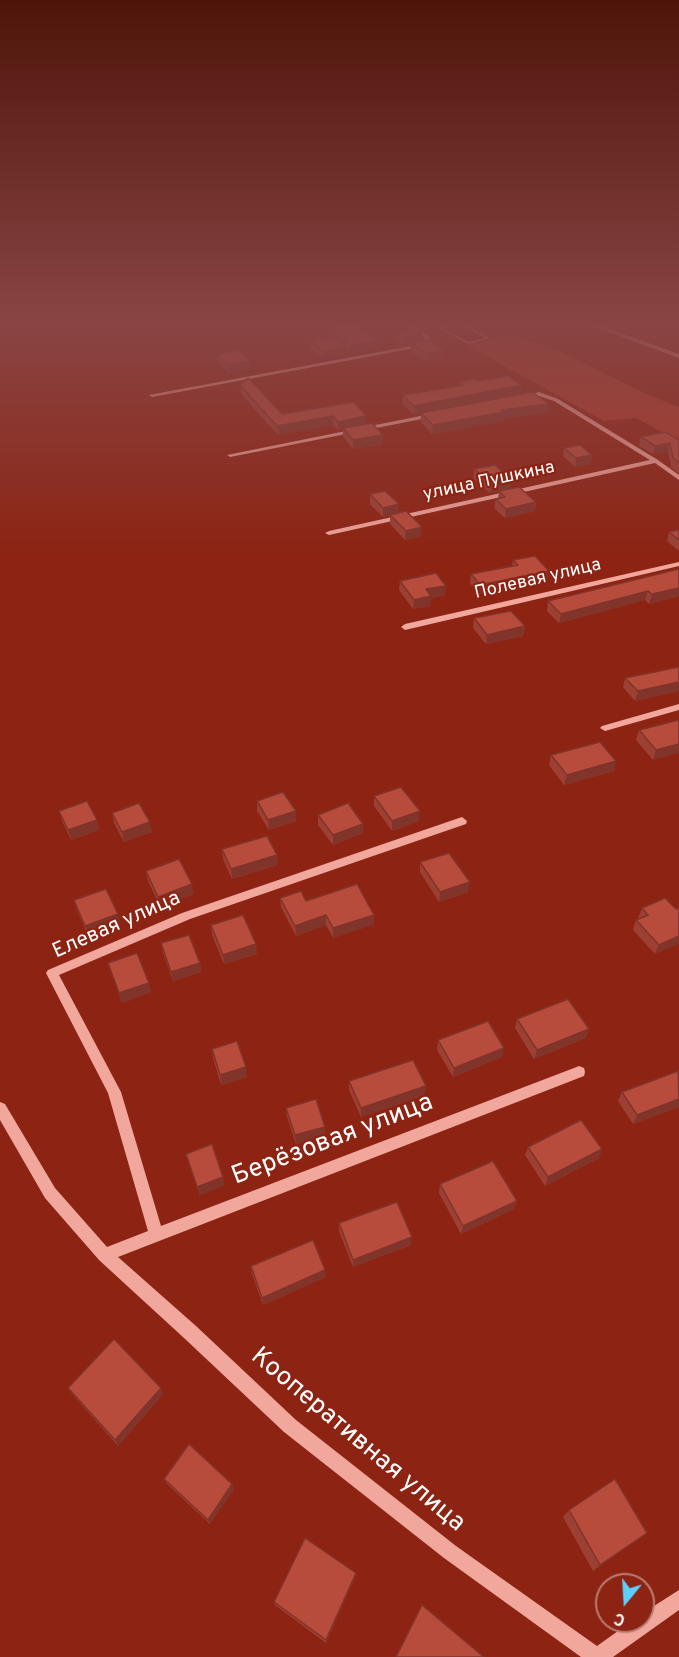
<!DOCTYPE html>
<html>
<head>
<meta charset="utf-8">
<style>
  body { margin:0 }
  #map { position:relative; width:679px; height:1657px; overflow:hidden; background:#8d2413; font-family:Overpass,sans-serif }
  canvas { display:block }
  .north { position:absolute; left:595px; top:1573px; width:60px; height:60px; box-sizing:border-box; background:#8d2413; border:2px solid #bb7c71; border-radius:50%; rotate:198deg; font-size:16px; font-weight:700; line-height:24px; text-align:center; color:#fff }
  .north::after { content:''; display:block; margin:auto; width:21px; height:27px; background:#5cd0ff; clip-path:polygon(50% 0,100% 100%,50% 72%,0 100%) }
</style>
</head>
<body>
<div id="map">
<canvas width="679" height="1657"></canvas>
<div class="north">С</div>
</div>
<script>
const ctx = document.querySelector('canvas').getContext('2d');
ctx.lineJoin = 'round';
function paint(path, color) {
  ctx.fillStyle = color;
  ctx.fill(path, 'evenodd');
}
function toPath(rows) {
  const path = new Path2D();
  for (const r of rows) {
    path.moveTo(r[0], r[1]);
    for (let i = 2; i < r.length; i += 2) path.lineTo(r[i], r[i + 1]);
  }
  return path;
}
function trace(path, color, width, dash) {
  ctx.strokeStyle = color;
  ctx.lineWidth = width;
  ctx.lineCap = dash ? 'butt' : 'round';
  ctx.setLineDash(dash || []);
  ctx.stroke(path);
}
function drawText(font, color, halo, rows, align = 'center') {
  ctx.font = font + ' Overpass,sans-serif';
  ctx.lineWidth = 4.5;
  ctx.setLineDash([]);
  ctx.textBaseline = 'middle';
  ctx.strokeStyle = halo;
  ctx.fillStyle = color;
  for (const [text, x, y, turn = 0] of rows) {
    ctx.save();
    ctx.translate(x, y);
    ctx.rotate((+turn || 0) * Math.PI / 180);
    ctx.textAlign = isNaN(turn) ? turn : align;
    if (halo) ctx.strokeText(text, 0, 0);
    ctx.fillText(text, 0, 0);
    ctx.restore();
  }
}
const green = toPath([
  [508,334,562,352,648,395,679,407,679,441,636,418,604,421,468,346]
]);
const water = toPath([
  [446,326,466,326,487,338,469,343,442,329,446,326]
]);
const minor = toPath([
  [407,326,414,326,428,335,432,345,152,397,149,395,427,343,424,337,407,326],
  [593,326,601,326,679,354,679,358,593,326],
  [539,392,558,399,658,460,679,475,679,480,655,463,329,535,325,533,329,531,650,460,554,401,539,396,524,399,521,397,539,392],
  [435,413,438,415,437,416,230,457,227,455,435,413],
  [679,562,679,566,405,630,401,627,405,624,679,562],
  [679,704,679,710,605,731,600,728,602,726,679,704],
  [462,817,467,821,466,824,190,919,59,975,121,1092,161,1226,574,1068,579,1066,584,1068,585,1072,584,1076,118,1257,196,1326,296,1420,456,1546,597,1646,632,1621,643,1621,643,1613,679,1590,679,1610,613,1657,581,1657,444,1558,284,1432,184,1338,99,1260,45,1198,0,1120,0,1102,5,1104,55,1188,107,1247,148,1231,108,1093,46,973,48,970,182,913,462,817]
]);
const wall = toPath([
  [328,326,379,341,378,349,350,353,346,350,346,355,323,359,311,349,311,341,332,337,328,334],
  [396,332,422,341,444,359,426,362,411,351,411,344,403,345,396,340],
  [217,354,251,369,228,373,218,362],
  [478,381,522,385,521,393,549,404,548,412,503,419,503,421,432,434,421,422,421,413,414,415,402,403,403,395,459,386,459,382],
  [240,385,282,414,354,402,366,424,383,435,383,444,353,449,343,437,343,429,338,430,333,425,278,435,241,394],
  [641,437,679,440,679,474,671,467,668,452,653,454,639,446],
  [564,448,592,455,590,464,575,467,563,456],
  [474,469,536,502,535,511,505,518,494,508,496,499,498,498,499,491,490,493,473,478],
  [370,494,398,513,421,536,405,540,390,524,390,515,383,517,370,504],
  [679,530,679,551,667,541,669,532],
  [513,560,549,571,547,580,478,594,470,583,471,574,512,566],
  [679,569,679,596,649,604,645,600,559,623,547,611,548,601],
  [400,581,445,595,431,598,430,606,413,609,399,590],
  [474,618,525,626,523,636,486,644,473,628],
  [679,667,679,691,635,701,623,687,625,678],
  [679,720,653,760,636,740,639,730],
  [551,755,614,771,564,785,549,765],
  [374,796,419,821,392,831,374,806],
  [257,801,296,811,296,821,269,830,257,811],
  [59,811,97,820,99,830,71,840,62,821],
  [112,813,152,832,124,842,114,823],
  [318,815,363,824,363,833,333,845,318,825],
  [222,849,278,865,232,879,223,859],
  [420,862,468,892,439,902,420,872],
  [146,871,194,894,160,906,148,881],
  [280,898,306,901,374,924,333,938,326,925,296,936,281,907],
  [74,900,120,924,88,936,77,910],
  [642,908,676,909,655,954,633,930,636,920,639,919,638,918],
  [211,925,257,954,224,964,212,935],
  [161,943,200,963,201,972,173,981,163,953],
  [108,963,151,992,122,1003],
  [517,1019,586,1038,534,1059,515,1028],
  [438,1040,502,1057,453,1077,437,1050],
  [212,1049,247,1077,221,1085,213,1058],
  [679,1072,679,1107,633,1124,618,1101,622,1092],
  [349,1081,425,1095,361,1117,349,1090],
  [286,1108,325,1127,325,1135,296,1144,287,1117],
  [528,1147,602,1149,599,1158,545,1186,525,1155],
  [440,1184,514,1209,461,1234,439,1193],
  [339,1223,411,1245,353,1267,339,1231],
  [251,1266,326,1277,263,1305,252,1274],
  [68,1388,161,1388,163,1394,118,1446,72,1394],
  [164,1479,232,1484,234,1489,210,1524,167,1484],
  [569,1510,647,1533,593,1571,563,1517],
  [356,1573,355,1577,326,1643,275,1605,274,1602]
]);
const shadedWall = toPath([
  [422,334,422,342,403,345,403,337],
  [379,341,378,349,350,353,350,346],
  [346,347,346,355,323,359,323,351],
  [445,351,444,359,426,362,427,354],
  [250,361,251,369,228,373,227,365],
  [522,385,521,393,414,415,414,406],
  [549,404,548,412,503,419,503,421,432,434,433,425,501,410],
  [333,416,333,425,278,435,277,426],
  [366,416,366,425,338,430,338,422],
  [383,435,383,444,353,449,353,440],
  [670,443,668,452,653,454,655,446],
  [592,455,590,464,575,467,576,458],
  [511,480,510,489,490,493,491,484],
  [536,502,535,511,505,518,506,509],
  [399,504,398,513,383,517,383,508],
  [422,527,421,536,405,540,406,531],
  [549,571,547,580,478,594,480,585],
  [446,586,445,595,431,598,430,606,413,609,414,600,426,589],
  [679,588,679,596,649,604,652,594],
  [648,591,645,600,559,623,561,614],
  [525,626,523,636,486,644,487,635],
  [679,682,679,691,635,701,638,691],
  [679,744,679,753,653,760,656,750],
  [616,761,614,771,564,785,567,775],
  [296,811,296,821,269,830,268,820],
  [420,811,419,821,392,831,392,821],
  [97,820,99,830,71,840,68,830],
  [150,822,152,832,124,842,122,832],
  [363,824,363,833,333,845,333,835],
  [277,855,278,865,232,879,231,869],
  [470,882,468,892,439,902,440,892],
  [192,884,194,894,160,906,158,897],
  [118,914,120,924,88,936,85,926],
  [326,915,326,925,296,936,295,926],
  [374,915,374,924,333,938,333,928],
  [679,933,679,944,655,954,659,945],
  [256,944,257,954,224,964,223,955],
  [200,963,201,972,173,981,171,972],
  [149,983,151,992,122,1003,119,993],
  [589,1029,586,1038,534,1059,537,1050],
  [504,1048,502,1057,453,1077,454,1068],
  [246,1067,247,1077,221,1085,220,1075],
  [426,1086,425,1095,361,1117,361,1108],
  [679,1099,679,1107,633,1124,637,1115],
  [325,1127,325,1135,296,1144,295,1135],
  [602,1149,599,1158,545,1186,548,1177],
  [223,1177,225,1185,199,1196,197,1187],
  [517,1201,514,1209,461,1234,463,1226],
  [412,1237,411,1245,353,1267,353,1260],
  [325,1270,326,1277,263,1305,262,1298],
  [161,1388,163,1394,118,1446,115,1440],
  [232,1484,234,1489,210,1524,208,1520],
  [647,1533,639,1539,593,1571,600,1565],
  [356,1573,355,1577,326,1643,326,1640]
]);
const building = toPath([
  [328,326,358,326,379,341,350,346,328,326],
  [416,329,422,334,403,337,396,332,416,329],
  [334,337,346,347,323,351,311,341,334,337],
  [430,340,445,351,427,354,411,343,430,340],
  [240,350,250,361,227,365,217,354,240,350],
  [508,376,522,385,414,406,403,395,464,385,459,382,475,379,478,381,508,376],
  [248,378,282,414,354,402,366,416,338,422,333,416,277,426,240,385,248,378],
  [532,392,549,404,501,410,504,412,433,425,421,413,532,392],
  [372,423,383,435,353,440,343,428,372,423],
  [665,432,679,440,679,463,673,458,670,443,655,446,641,437,665,432],
  [580,445,592,455,576,458,564,448,580,445],
  [495,465,511,480,491,484,474,469,495,465],
  [519,487,536,502,506,509,496,499,505,497,499,491,519,487],
  [385,491,399,504,383,508,370,494,385,491],
  [406,511,422,527,406,531,390,515,406,511],
  [679,530,679,540,669,532,679,530],
  [535,556,549,571,480,585,471,574,518,565,513,560,535,556],
  [679,569,679,588,652,594,648,591,561,614,548,601,679,569],
  [436,573,446,586,426,589,431,596,414,600,400,581,436,573],
  [511,611,525,626,487,635,474,618,511,611],
  [679,667,679,682,638,691,625,678,679,667],
  [679,720,679,744,656,750,639,730,679,720],
  [600,742,616,761,567,775,551,755,600,742],
  [401,787,420,811,392,821,374,796,401,787],
  [283,792,296,811,268,820,257,801,283,792],
  [87,801,97,820,68,830,59,811,87,801],
  [139,803,150,822,122,832,112,813,139,803],
  [348,803,363,824,333,835,318,815,348,803],
  [267,836,277,855,231,869,222,849,267,836],
  [449,853,470,882,440,892,420,862,449,853],
  [179,859,192,884,158,897,146,871,179,859],
  [357,884,374,915,333,928,326,915,295,926,280,898,301,891,306,901,357,884],
  [106,889,118,914,85,926,74,900,106,889],
  [665,898,676,909,679,908,679,936,659,945,636,920,648,915,642,908,665,898],
  [243,915,256,944,223,955,211,925,243,915],
  [189,935,200,963,171,972,161,943,189,935],
  [137,953,149,983,119,993,108,963,137,953],
  [568,999,589,1029,537,1050,517,1019,568,999],
  [488,1021,504,1048,454,1068,438,1040,488,1021],
  [237,1041,246,1067,220,1075,212,1049,237,1041],
  [413,1060,426,1086,361,1108,349,1081,413,1060],
  [678,1071,679,1099,637,1115,622,1092,678,1071],
  [316,1099,325,1127,295,1135,286,1108,316,1099],
  [581,1120,602,1149,548,1177,528,1147,581,1120],
  [212,1144,223,1177,197,1187,186,1154,212,1144],
  [493,1161,517,1201,463,1226,440,1184,493,1161],
  [397,1202,412,1237,353,1260,339,1223,397,1202],
  [313,1240,325,1270,262,1298,251,1266,313,1240],
  [114,1339,161,1388,115,1440,68,1388,114,1339],
  [189,1444,232,1484,208,1520,164,1479,189,1444],
  [615,1479,647,1533,600,1565,569,1510,615,1479],
  [305,1538,356,1573,326,1640,274,1602,305,1538],
  [422,1605,484,1657,396,1657,422,1605]
]);
const farStreetnames = [
  ["улица Пушкина",489,482,-12],
  ["Полевая улица",538,580,-13]
];
const streetNames = [
  ["Елевая улица",117,926,-24]
];
const nearStreetnames = [
  ["Берёзовая улица",333,1141,-21],
  ["Кооперативная улица",357,1441,40]
];
paint(green, '#ae3a28');
paint(water, '#6a1a0c');
trace(water, '#f49a8e', 1.5);
paint(minor, '#f1a79c');
paint(wall, '#9d4034');
paint(shadedWall, '#80342a');
paint(building, '#b74b3c');
trace(building, '#80342a', 1.5);
const sky = ctx.createLinearGradient(0, 0, 0, 558);
sky.addColorStop(0, '#4e140a');
sky.addColorStop(0.58, '#894544');
sky.addColorStop(1, '#89454400');
ctx.fillStyle = sky;
ctx.fillRect(0, 0, 679, 558);
drawText('18px', '#fff', '#8d2413', farStreetnames);
drawText('21px', '#fff', '#8d2413', streetNames);
drawText('26px', '#fff', '#8d2413', nearStreetnames);
</script>
</body>
</html>
